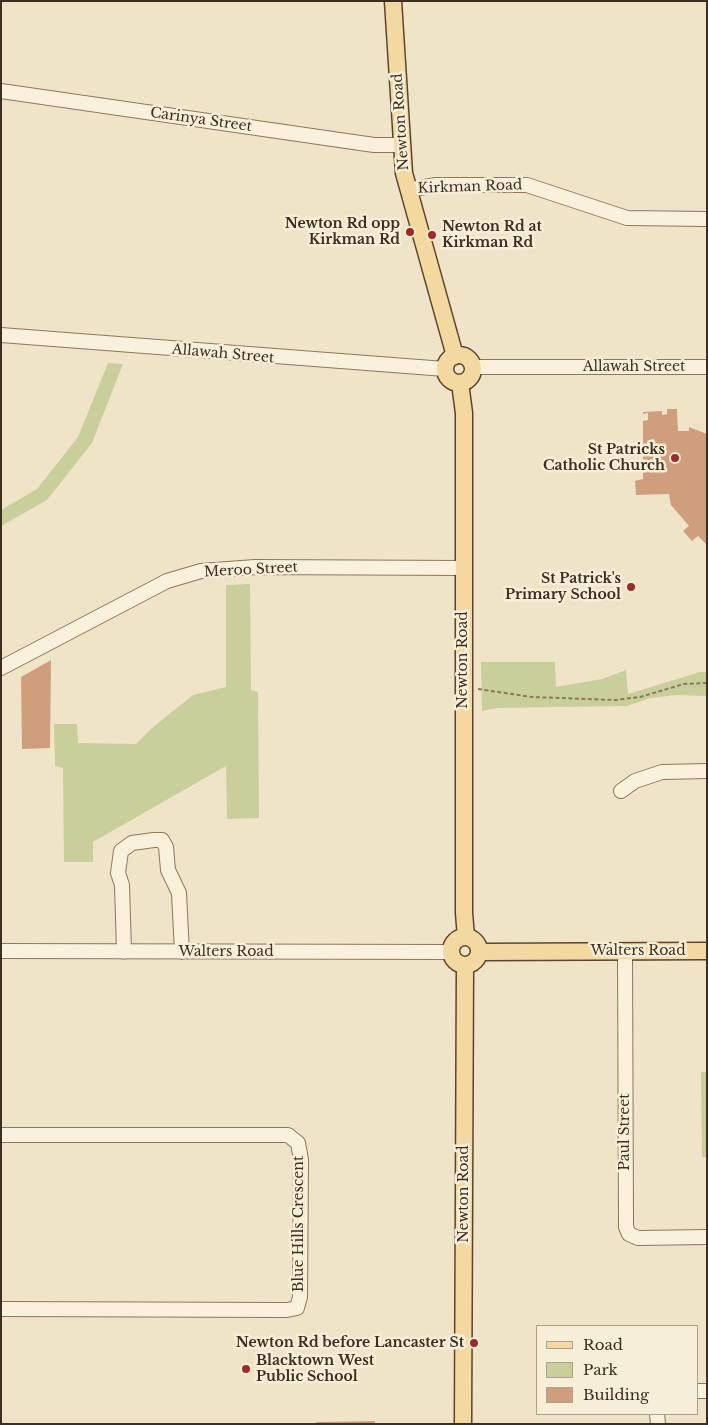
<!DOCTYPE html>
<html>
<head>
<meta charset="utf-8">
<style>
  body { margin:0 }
  #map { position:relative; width:708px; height:1425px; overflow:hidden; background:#f0e4c8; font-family:"Libre Baskerville",serif }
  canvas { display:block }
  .frame { position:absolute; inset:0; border:2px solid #3d2e20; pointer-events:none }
  .legend { position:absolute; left:536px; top:1325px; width:162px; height:90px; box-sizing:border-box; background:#f7eed8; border:1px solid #ada18e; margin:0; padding:6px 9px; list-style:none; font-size:15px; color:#3d2e20 }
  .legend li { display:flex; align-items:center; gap:10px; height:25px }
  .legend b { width:25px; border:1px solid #ada18e }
</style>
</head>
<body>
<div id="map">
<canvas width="708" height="1425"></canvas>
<div class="frame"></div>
<ul class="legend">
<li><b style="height:6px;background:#f3d9a0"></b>Road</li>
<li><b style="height:14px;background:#c9cf9b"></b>Park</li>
<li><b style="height:14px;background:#cf9f7d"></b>Building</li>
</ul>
</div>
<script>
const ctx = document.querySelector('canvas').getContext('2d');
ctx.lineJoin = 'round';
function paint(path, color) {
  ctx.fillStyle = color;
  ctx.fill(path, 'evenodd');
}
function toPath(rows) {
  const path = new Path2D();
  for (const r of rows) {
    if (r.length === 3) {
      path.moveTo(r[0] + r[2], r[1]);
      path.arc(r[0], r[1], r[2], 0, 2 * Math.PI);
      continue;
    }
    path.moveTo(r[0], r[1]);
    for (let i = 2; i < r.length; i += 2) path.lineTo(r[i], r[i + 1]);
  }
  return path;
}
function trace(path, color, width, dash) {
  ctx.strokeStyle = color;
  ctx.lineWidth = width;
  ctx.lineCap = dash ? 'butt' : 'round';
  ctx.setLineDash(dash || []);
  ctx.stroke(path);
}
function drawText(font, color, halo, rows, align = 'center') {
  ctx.font = font + ' "Libre Baskerville",serif';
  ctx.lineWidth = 5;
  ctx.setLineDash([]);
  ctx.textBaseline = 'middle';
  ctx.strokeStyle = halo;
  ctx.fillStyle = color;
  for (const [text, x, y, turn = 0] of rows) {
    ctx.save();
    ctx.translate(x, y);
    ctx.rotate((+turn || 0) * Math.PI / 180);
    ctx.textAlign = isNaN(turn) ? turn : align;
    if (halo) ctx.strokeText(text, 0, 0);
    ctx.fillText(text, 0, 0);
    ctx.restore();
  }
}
const green = toPath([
  [108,363,123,364,92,443,47,500,1,526,1,510,37,489,78,437],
  [250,584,251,690,258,692,259,818,227,819,226,766,93,842,93,862,64,862,63,768,55,766,54,724,77,724,78,743,136,744,152,728,193,695,226,687,226,585],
  [481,662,555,662,556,687,602,679,626,670,628,694,700,672,707,672,707,696,676,695,651,698,627,706,496,708,482,711],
  [701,1072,707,1072,707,1157,702,1157]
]);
const building = toPath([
  [667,409,677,409,678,431,689,431,689,427,707,434,707,545,698,536,692,541,683,531,689,526,671,505,669,494,636,495,635,481,643,479,643,421,648,420,648,413,643,414,643,412,662,411,662,415,667,414],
  [51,660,50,748,22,749,21,677],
  [375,1421,375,1424,316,1424,316,1422]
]);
const path = toPath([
  [478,689,532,697,615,700,640,697,684,684,707,683]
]);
const minor = toPath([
  [1,91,374,145,400,145],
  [408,190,436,185,527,185,627,218,707,219],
  [1,335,445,369],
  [472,367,707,367],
  [1,668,167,581,201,571,255,567,464,568],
  [621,791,635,781,662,772,707,771],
  [1,951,451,952],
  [625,951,626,1227,629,1234,638,1238,707,1237],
  [124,952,122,885,118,873,121,851,132,843,154,840,162,840,166,847,168,870,179,893,182,952],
  [1,1135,288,1135,298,1143,301,1160,300,1297,297,1308,287,1310,1,1309],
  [697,1391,707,1391],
  [657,1414,658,1424]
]);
const major = toPath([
  [393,1,404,173,455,356],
  [459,369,14],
  [460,383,464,413,464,913,466,937],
  [465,951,14],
  [479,952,707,951],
  [463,1424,465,965]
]);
const markers = [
  [410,232,5,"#9e2a2b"],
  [432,235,5,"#9e2a2b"],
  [675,458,5,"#9e2a2b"],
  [631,587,5,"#9e2a2b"],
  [474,1343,5,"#9e2a2b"],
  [246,1369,5,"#9e2a2b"]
];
const streetNames = [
  ["Carinya Street",201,120,8],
  ["Newton Road",401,122,-94],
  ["Kirkman Road",470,187,-2],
  ["Allawah Street",223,354,5],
  ["Allawah Street",634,367],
  ["Meroo Street",251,570,-3],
  ["Newton Road",463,660,-90],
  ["Walters Road",638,951],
  ["Walters Road",226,952],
  ["Paul Street",625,1132,-90],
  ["Newton Road",464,1194,-90],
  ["Blue Hills Crescent",299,1224,-90]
];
const poiNames = [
  ["Newton Rd opp",400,224],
  ["Kirkman Rd",400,240],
  ["Newton Rd at",442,227,"left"],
  ["Kirkman Rd",442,243,"left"],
  ["St Patricks",665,450],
  ["Catholic Church",665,466],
  ["St Patrick's",621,579],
  ["Primary School",621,595],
  ["Newton Rd before Lancaster St",464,1343],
  ["Blacktown West",256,1361,"left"],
  ["Public School",256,1377,"left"]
];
paint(green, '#c9cf9b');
paint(building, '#cf9f7d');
trace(minor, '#8d765c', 16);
trace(major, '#5b4430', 19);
trace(path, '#8d765c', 2, [4, 2.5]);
trace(minor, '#faf1dc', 14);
trace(major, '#f3d9a0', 16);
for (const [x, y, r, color] of markers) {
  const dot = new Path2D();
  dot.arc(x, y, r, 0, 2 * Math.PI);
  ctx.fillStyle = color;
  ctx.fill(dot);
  trace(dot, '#f7eed8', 2);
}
drawText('14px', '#3d2e20', '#f7eed8', streetNames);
drawText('bold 14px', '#3d2e20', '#f7eed8', poiNames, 'right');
</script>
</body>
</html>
